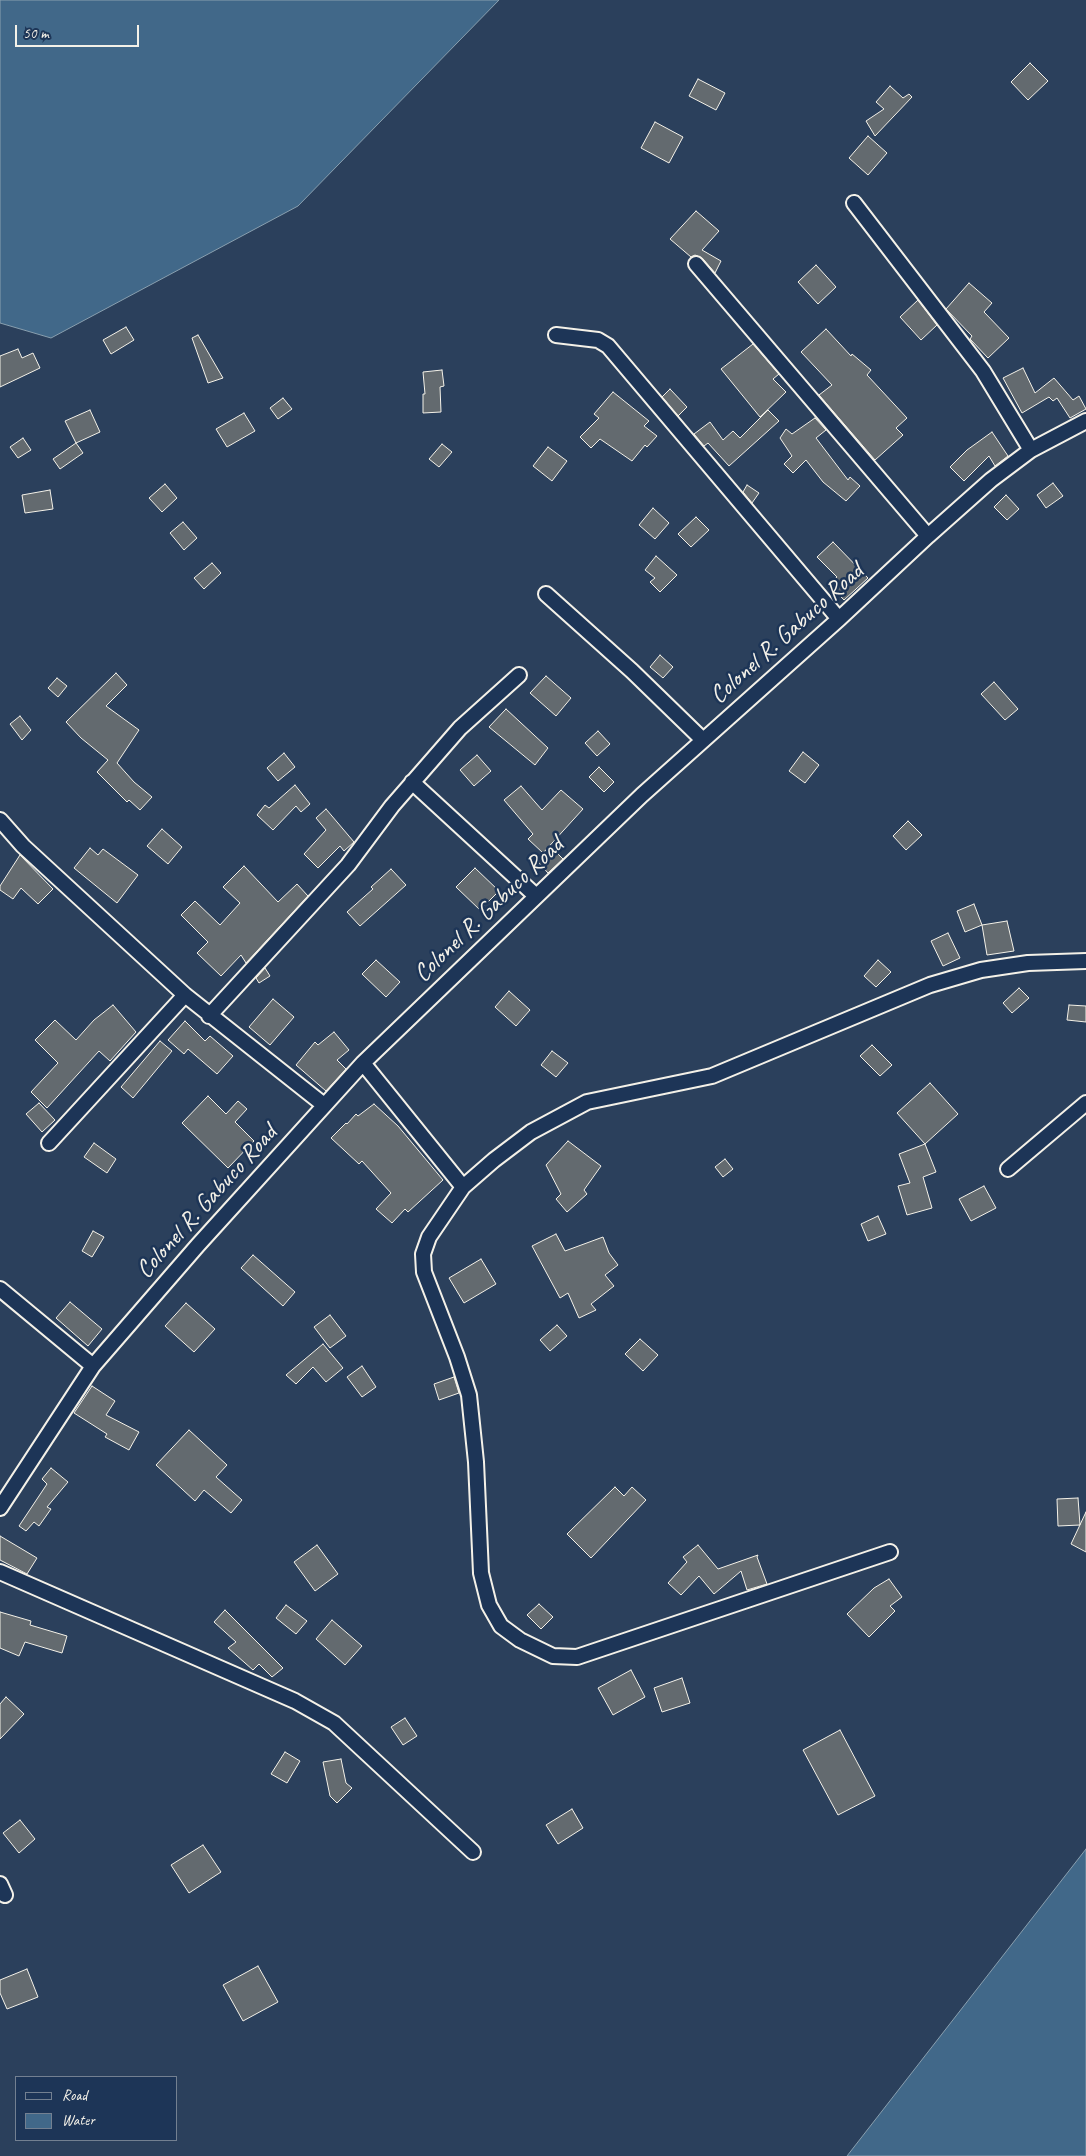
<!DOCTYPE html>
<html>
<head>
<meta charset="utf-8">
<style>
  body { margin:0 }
  #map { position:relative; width:1086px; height:2156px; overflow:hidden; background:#2b405c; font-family:Caveat,sans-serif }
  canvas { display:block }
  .legend { position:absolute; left:15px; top:2076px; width:162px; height:65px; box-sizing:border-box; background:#1d3557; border:1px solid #738091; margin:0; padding:6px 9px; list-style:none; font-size:15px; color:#f4f1e8 }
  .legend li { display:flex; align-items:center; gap:10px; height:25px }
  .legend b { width:25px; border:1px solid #738091 }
  .scale { position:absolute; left:15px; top:25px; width:124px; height:22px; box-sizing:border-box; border:2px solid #f4f1e8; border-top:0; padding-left:6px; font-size:15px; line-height:18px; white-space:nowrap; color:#f4f1e8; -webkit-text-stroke:4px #1d3557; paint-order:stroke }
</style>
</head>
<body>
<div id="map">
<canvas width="1086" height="2156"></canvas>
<ul class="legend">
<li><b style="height:6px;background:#1d3557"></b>Road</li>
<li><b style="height:14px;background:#416889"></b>Water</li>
</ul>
<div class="scale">50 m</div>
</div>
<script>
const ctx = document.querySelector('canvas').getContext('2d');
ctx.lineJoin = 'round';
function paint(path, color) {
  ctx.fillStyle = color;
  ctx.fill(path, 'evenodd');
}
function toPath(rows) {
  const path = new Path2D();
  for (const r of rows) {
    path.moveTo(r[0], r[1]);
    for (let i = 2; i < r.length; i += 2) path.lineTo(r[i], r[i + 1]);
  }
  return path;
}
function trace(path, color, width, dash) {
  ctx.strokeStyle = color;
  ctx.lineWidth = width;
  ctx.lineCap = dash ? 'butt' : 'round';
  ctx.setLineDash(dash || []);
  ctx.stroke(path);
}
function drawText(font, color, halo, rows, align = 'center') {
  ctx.font = font + ' Caveat,sans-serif';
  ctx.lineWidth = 5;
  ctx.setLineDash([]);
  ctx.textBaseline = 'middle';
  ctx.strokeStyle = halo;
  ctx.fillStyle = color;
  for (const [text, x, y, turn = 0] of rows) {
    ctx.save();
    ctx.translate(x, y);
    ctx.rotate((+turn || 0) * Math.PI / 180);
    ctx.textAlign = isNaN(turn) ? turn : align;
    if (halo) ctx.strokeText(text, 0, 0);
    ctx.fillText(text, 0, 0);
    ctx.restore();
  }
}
const water = toPath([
  [0,0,499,0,298,206,51,338,0,323,0,0],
  [1086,1849,1086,2156,847,2156,1086,1849]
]);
const building = toPath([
  [1030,63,1048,81,1028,100,1011,82,1030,63],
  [698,79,725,93,716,110,689,96,698,79],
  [890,86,903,98,909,94,912,97,875,136,866,121,884,109,876,102,890,86],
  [655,122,683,137,669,163,641,148,655,122],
  [868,136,887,153,868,175,849,158,868,136],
  [696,211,719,231,702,250,721,261,715,273,702,258,695,255,691,257,670,239,696,211],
  [816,265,836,287,818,304,798,282,816,265],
  [969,283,992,303,984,312,1009,338,988,358,970,339,972,336,946,309,969,283],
  [918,300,937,325,921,340,900,317,918,300],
  [126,327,134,340,111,354,103,340,126,327],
  [826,329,851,356,852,354,871,370,867,375,907,418,896,428,903,435,875,460,819,395,832,385,801,352,826,329],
  [198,335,223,378,208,383,192,338,198,335],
  [753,344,779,374,773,379,786,392,760,417,721,369,753,344],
  [18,349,22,358,33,353,40,368,0,387,0,356,18,349],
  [1023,368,1035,393,1054,378,1073,400,1079,396,1086,409,1070,418,1057,398,1053,401,1049,397,1022,413,1003,378,1023,368],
  [442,370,444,386,440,387,441,412,423,413,423,394,425,394,423,372,442,370],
  [670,389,687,407,678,416,662,397,670,389],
  [613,392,649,421,644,426,657,436,647,447,645,445,632,461,600,439,591,448,580,437,599,418,594,414,613,392],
  [283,398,292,409,278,419,270,408,283,398],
  [90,410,100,432,76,443,65,421,90,410],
  [768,410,779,421,729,466,708,443,704,446,694,434,710,422,723,440,733,431,740,438,768,410],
  [244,413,255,431,227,447,216,429,244,413],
  [815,418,826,430,816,438,848,480,850,477,860,486,846,501,823,482,806,460,793,473,784,464,792,456,780,438,786,429,792,434,815,418],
  [992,432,1008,456,995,466,989,456,964,481,950,467,967,450,992,432],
  [23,438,31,450,18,458,10,447,23,438],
  [76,443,83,453,60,469,53,459,76,443],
  [442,444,452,452,439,467,429,459,442,444],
  [548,447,567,461,552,481,533,466,548,447],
  [1053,483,1063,496,1046,508,1037,495,1053,483],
  [165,484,177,498,162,512,149,498,165,484],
  [747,485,759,493,752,503,743,492,747,485],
  [50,490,53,509,25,513,22,495,50,490],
  [1006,495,1019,509,1007,520,994,507,1006,495],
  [653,508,669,523,655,539,639,525,653,508],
  [696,517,709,530,691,547,678,534,696,517],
  [183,522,197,538,184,550,170,533,183,522],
  [833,542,868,578,844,600,829,584,837,577,817,557,833,542],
  [656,556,677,575,660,592,650,582,655,578,645,570,656,556],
  [212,563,221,573,204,589,194,578,212,563],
  [660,655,673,667,663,678,650,667,660,655],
  [116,673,127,685,106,706,139,730,117,763,134,782,152,797,140,810,129,800,127,802,97,772,108,760,81,738,66,722,116,673],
  [546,676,571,698,556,716,530,693,546,676],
  [57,678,67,686,58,697,48,688,57,678],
  [994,682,1018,709,1005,720,981,694,994,682],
  [506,709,548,748,535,765,489,727,506,709],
  [20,716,31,730,22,740,10,724,20,716],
  [598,731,610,744,597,756,585,743,598,731],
  [803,752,819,765,805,783,789,771,803,752],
  [284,753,295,767,278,781,267,768,284,753],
  [477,755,491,771,474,786,460,770,477,755],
  [599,767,614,782,604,792,589,777,599,767],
  [295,785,310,804,301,812,296,806,273,830,257,815,265,805,269,808,295,785],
  [521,786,542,810,561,790,583,809,543,853,528,839,533,834,504,800,521,786],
  [326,809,354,842,344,851,340,846,318,868,304,854,326,830,316,818,326,809],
  [908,821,922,835,906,850,893,836,908,821],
  [162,829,182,847,168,864,147,846,162,829],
  [550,846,563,859,548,873,536,860,550,846],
  [90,848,98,855,103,849,138,875,117,903,74,868,90,848],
  [20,855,53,889,38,904,21,888,13,899,0,890,0,886,20,855],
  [244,866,278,902,297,884,308,896,246,963,241,955,221,976,197,953,208,942,181,915,195,901,220,925,240,903,223,887,244,866],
  [475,868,499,891,480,910,456,887,475,868],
  [391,869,406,885,360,926,347,912,373,889,371,887,391,869],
  [974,904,982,925,965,932,957,911,974,904],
  [1007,921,1014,951,987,955,982,925,1007,921],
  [948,933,960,958,943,966,931,941,948,933],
  [376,960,400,982,386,997,362,974,376,960],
  [878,960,891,972,876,987,864,976,878,960],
  [265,968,270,976,259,983,256,978,265,968],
  [1019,988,1029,998,1012,1013,1003,1003,1019,988],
  [509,991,530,1010,516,1026,495,1007,509,991],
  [273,999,294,1017,270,1045,249,1027,273,999],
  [113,1005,136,1032,110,1061,99,1051,47,1108,31,1092,58,1063,35,1040,55,1020,76,1040,94,1020,113,1005],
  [1069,1005,1086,1006,1086,1022,1067,1020,1069,1005],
  [185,1021,205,1041,210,1036,233,1056,217,1074,188,1049,184,1054,168,1040,185,1021],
  [334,1032,349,1050,337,1060,346,1069,326,1091,296,1065,315,1042,318,1045,334,1032],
  [160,1041,172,1051,133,1098,121,1087,160,1041],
  [872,1045,892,1065,880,1076,860,1056,872,1045],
  [552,1051,568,1063,556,1077,541,1065,552,1051],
  [930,1083,958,1114,925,1144,897,1113,930,1083],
  [208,1096,226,1114,238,1101,247,1109,235,1122,254,1141,228,1168,182,1123,208,1096],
  [39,1103,55,1120,42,1132,26,1114,39,1103],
  [374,1104,398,1126,443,1180,408,1212,405,1209,392,1223,376,1209,391,1193,362,1161,359,1164,331,1138,346,1123,347,1124,356,1114,358,1116,374,1104],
  [568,1141,601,1166,584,1190,587,1194,567,1212,556,1199,561,1194,546,1165,568,1141],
  [94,1143,116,1159,107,1173,84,1157,94,1143],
  [925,1144,936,1172,923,1177,932,1208,907,1215,898,1186,910,1183,899,1154,925,1144],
  [725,1159,733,1169,723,1177,715,1167,725,1159],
  [984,1186,996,1208,971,1221,959,1199,984,1186],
  [878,1216,886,1234,868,1241,861,1224,878,1216],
  [93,1231,104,1237,92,1257,82,1251,93,1231],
  [556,1234,565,1251,603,1237,609,1253,618,1265,605,1275,614,1286,591,1304,596,1310,579,1318,568,1293,560,1298,532,1246,556,1234],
  [253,1255,295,1292,283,1306,241,1268,253,1255],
  [481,1259,496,1284,464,1303,449,1278,481,1259],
  [70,1302,102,1329,88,1346,56,1318,70,1302],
  [186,1303,215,1329,194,1352,165,1326,186,1303],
  [330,1315,346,1336,330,1348,314,1327,330,1315],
  [557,1325,567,1336,550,1351,540,1340,557,1325],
  [640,1339,658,1355,643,1371,625,1354,640,1339],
  [323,1344,343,1368,326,1382,313,1367,296,1384,286,1375,323,1344],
  [362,1366,376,1387,362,1397,347,1377,362,1366],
  [454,1377,459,1393,439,1400,434,1384,454,1377],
  [92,1386,115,1401,106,1415,139,1432,129,1450,105,1437,107,1434,74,1413,92,1386],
  [189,1430,227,1465,216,1477,242,1500,231,1513,204,1490,195,1501,156,1465,189,1430],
  [51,1468,68,1482,47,1507,51,1509,39,1526,34,1522,26,1531,19,1526,47,1484,42,1479,51,1468],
  [615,1487,624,1496,632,1487,646,1500,591,1558,567,1534,615,1487],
  [1078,1498,1080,1525,1058,1526,1057,1499,1078,1498],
  [1086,1512,1086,1552,1071,1544,1086,1512],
  [0,1536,37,1558,27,1574,0,1560,0,1536],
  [317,1545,338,1574,315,1591,294,1562,317,1545],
  [698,1545,718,1569,758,1555,757,1557,767,1584,747,1590,741,1571,714,1594,699,1576,681,1595,668,1583,687,1562,683,1557,698,1545],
  [889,1579,902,1597,890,1606,895,1611,869,1637,847,1614,874,1588,889,1579],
  [539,1604,553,1617,541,1629,527,1615,539,1604],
  [286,1605,307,1621,296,1634,276,1618,286,1605],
  [225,1610,283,1668,272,1677,259,1664,253,1670,228,1648,236,1642,214,1622,225,1610],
  [0,1612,31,1621,30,1625,67,1636,62,1653,25,1642,19,1656,0,1648,0,1612],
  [332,1620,362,1646,345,1665,316,1639,332,1620],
  [631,1670,645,1697,613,1715,598,1688,631,1670],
  [682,1678,690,1703,662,1712,654,1688,682,1678],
  [6,1697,24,1714,0,1739,0,1704,6,1697],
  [405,1718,417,1736,403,1745,391,1727,405,1718],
  [840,1730,875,1796,838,1815,803,1750,840,1730],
  [285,1752,300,1761,287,1783,271,1774,285,1752],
  [341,1759,346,1783,352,1788,337,1803,330,1796,323,1762,341,1759],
  [572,1809,583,1828,558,1844,546,1825,572,1809],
  [20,1820,35,1839,19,1853,3,1833,20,1820],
  [203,1845,221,1872,189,1893,171,1865,203,1845],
  [258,1966,278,2002,243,2021,223,1985,258,1966],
  [27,1969,38,1997,7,2009,0,1993,0,1980,27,1969]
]);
const street = toPath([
  [854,203,983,371,1031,450],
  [696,264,928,536],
  [556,335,598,340,608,346,839,619],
  [546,594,632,671,703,740],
  [412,782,536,896],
  [0,820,23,846,185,995,324,1105],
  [209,1016,348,865,392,806,460,728,519,675],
  [363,1063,463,1187,429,1237,423,1254,424,1272,457,1357,469,1395,476,1462,481,1573,489,1605,501,1626,520,1640,553,1656,577,1657,890,1552],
  [49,1143,185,995],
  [1008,1169,1086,1103],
  [463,1187,494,1160,531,1132,587,1102,712,1076,930,985,981,970,1028,963,1086,961],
  [0,1289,93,1366],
  [0,1508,93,1366,198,1245,363,1063,642,795,839,619,928,536,991,480,1031,450,1086,421],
  [0,1572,295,1701,334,1723,473,1852],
  [0,1884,5,1895]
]);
const streetNames = [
  ["Colonel R. Gabuco Road",787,634,-42],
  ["Colonel R. Gabuco Road",489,910,-44],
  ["Colonel R. Gabuco Road",207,1202,-48]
];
paint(water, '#416889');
trace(water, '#899faf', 1);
paint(building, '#636a6f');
trace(building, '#f4f1e8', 1);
trace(street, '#f4f1e8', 18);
trace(street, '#1d3557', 14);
drawText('25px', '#f4f1e8', '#1d3557', streetNames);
</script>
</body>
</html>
